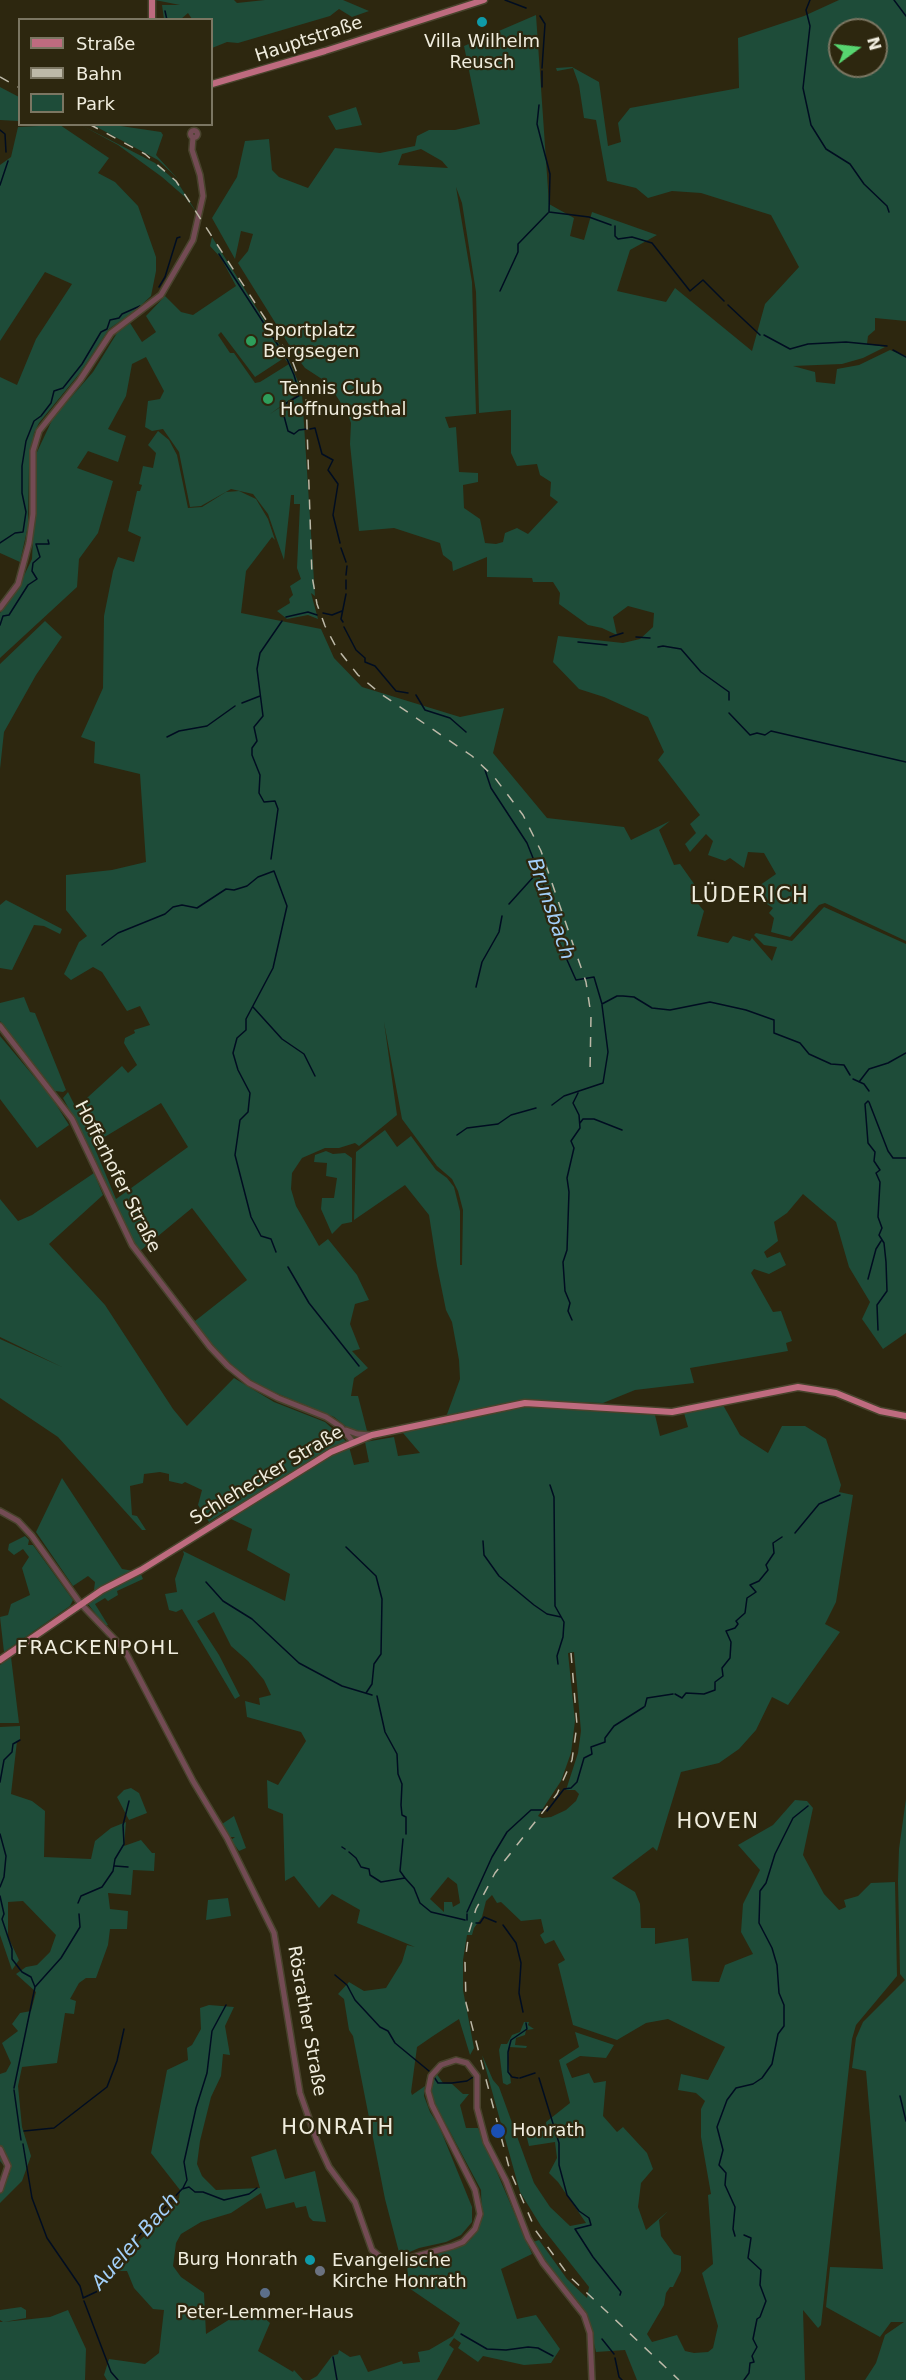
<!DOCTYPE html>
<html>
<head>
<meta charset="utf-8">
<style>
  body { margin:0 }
  #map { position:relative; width:906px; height:2380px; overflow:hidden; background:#2d270f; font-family:"DejaVu Sans",sans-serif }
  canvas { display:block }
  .legend { position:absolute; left:18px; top:18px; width:195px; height:108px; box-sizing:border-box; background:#2d270f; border:2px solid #7b7662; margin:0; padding:8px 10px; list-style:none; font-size:18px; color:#f0edde }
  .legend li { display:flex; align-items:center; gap:12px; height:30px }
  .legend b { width:30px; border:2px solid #7b7662 }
  .north { position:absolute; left:828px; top:18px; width:60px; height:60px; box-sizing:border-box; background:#2d270f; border:2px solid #7b7662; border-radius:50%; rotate:75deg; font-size:16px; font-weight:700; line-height:24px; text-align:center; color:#f0edde }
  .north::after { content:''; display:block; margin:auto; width:21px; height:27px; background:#57d570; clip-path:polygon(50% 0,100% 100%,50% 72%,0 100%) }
</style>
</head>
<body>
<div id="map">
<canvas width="906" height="2380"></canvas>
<ul class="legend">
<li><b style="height:8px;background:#be6b7f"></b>Straße</li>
<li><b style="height:8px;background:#bdb9a8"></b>Bahn</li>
<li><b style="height:16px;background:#1e4c39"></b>Park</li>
</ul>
<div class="north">N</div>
</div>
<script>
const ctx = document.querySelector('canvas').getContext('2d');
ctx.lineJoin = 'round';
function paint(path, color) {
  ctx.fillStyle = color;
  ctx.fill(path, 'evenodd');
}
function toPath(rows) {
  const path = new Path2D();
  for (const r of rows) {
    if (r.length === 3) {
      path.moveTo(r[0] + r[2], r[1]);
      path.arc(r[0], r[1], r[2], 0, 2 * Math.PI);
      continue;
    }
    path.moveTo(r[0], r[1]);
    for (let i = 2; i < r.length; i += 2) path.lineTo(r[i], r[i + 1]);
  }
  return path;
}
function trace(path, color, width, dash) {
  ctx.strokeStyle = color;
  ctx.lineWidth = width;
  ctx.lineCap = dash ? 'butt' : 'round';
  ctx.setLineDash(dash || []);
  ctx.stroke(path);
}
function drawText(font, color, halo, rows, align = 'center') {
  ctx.font = font + ' "DejaVu Sans",sans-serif';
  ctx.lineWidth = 4.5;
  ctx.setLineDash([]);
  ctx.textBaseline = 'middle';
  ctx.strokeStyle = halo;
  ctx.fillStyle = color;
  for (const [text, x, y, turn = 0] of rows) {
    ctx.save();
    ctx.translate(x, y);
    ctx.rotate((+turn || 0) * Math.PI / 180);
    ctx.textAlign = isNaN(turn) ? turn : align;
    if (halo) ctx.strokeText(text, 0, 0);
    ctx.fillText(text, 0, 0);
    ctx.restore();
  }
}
const green = toPath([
  [155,0,234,0,237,3,265,0,343,0,369,11,352,17,339,9,330,16,238,43,227,42,212,48,212,20,192,19,188,13,181,19,164,19,162,5,180,5],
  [839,0,906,0,906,321,875,318,875,330,868,336,867,344,885,347,863,358,842,364,793,366,815,372,816,382,835,384,837,369,859,365,890,350,906,356,906,941,825,903,819,905,790,937,771,932,774,918,769,913,773,908,758,898,753,890,776,874,764,853,748,852,744,868,730,858,725,861,708,855,713,841,706,834,690,852,685,844,696,833,690,824,700,815,658,760,664,752,648,717,604,697,579,689,553,662,558,636,623,643,640,639,653,627,654,613,628,606,613,617,617,635,602,628,588,625,559,604,560,593,553,582,533,582,532,578,487,577,487,557,453,571,452,562,443,555,440,543,394,528,359,531,350,444,351,423,348,414,328,383,305,368,296,356,238,263,248,251,253,234,241,231,235,259,212,218,237,177,245,141,269,139,272,170,279,177,308,188,335,148,380,153,415,146,417,136,429,130,455,130,480,124,464,46,536,15,549,204,574,218,570,236,584,240,592,212,657,235,630,250,617,291,666,302,675,288,752,351,765,304,799,267,771,215,701,193,672,191,648,198,636,188,607,181,596,120,584,118,579,85,573,68,557,71,556,68,572,67,599,82,608,146,621,142,618,123,630,108,739,88,738,38,804,16],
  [840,30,876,30,876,66,840,66],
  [421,149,442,161,448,168,398,165,402,154],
  [456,187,462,203,476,292,479,413,511,410,511,453,517,466,537,464,540,475,551,482,550,496,558,502,528,534,517,528,505,533,503,542,496,544,485,543,480,519,464,508,463,485,478,482,478,473,459,472,456,427,449,428,445,417,476,414,472,282],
  [0,87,19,97,18,121,0,120],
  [356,107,362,125,336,130,328,116],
  [60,125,109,158,98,173,115,182,138,206,156,257,156,271,151,296,135,311,109,329,80,373,39,423,34,433,29,467,28,526,20,562,0,553,0,377,17,385,36,339,72,284,45,272,0,341,0,165,11,157,18,127],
  [81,125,155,163,178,183,197,213,185,197,162,177,118,145],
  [93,125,114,125,161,132,163,135,156,155,178,179,158,160],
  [212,237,288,358,302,391,270,414,302,393,315,596,311,593,318,619,308,615,287,619,277,611,290,603,289,599,293,595,290,586,301,579,297,568,300,504,294,504,294,495,291,495,284,560,268,514,253,494,231,489,201,506,190,507,179,452,163,429,152,431,145,427,148,401,160,399,164,391,146,357,132,364,126,396,108,429,126,436,118,462,88,451,77,468,113,481,98,533,79,559,77,587,0,658,0,613,17,590,32,559,37,452,53,418,93,372,117,333,130,323,142,342,156,332,146,316,165,296,181,312,193,315,236,286,221,258,210,246],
  [221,332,255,377,284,358,289,364,260,382,255,383,234,353,230,353,218,335],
  [158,431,169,440,177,455,188,508,202,507,226,492,239,491,256,499,268,519,275,540,272,537,246,571,241,613,321,629,334,658,362,687,460,717,504,708,493,753,547,818,624,827,631,840,670,821,659,830,674,865,680,864,697,888,690,894,704,911,697,936,728,943,733,936,750,941,752,938,772,961,777,947,764,945,754,935,756,933,792,941,824,907,906,944,906,1333,883,1349,862,1319,870,1302,849,1267,836,1222,803,1194,787,1213,774,1222,778,1241,764,1252,767,1258,780,1252,786,1265,769,1274,754,1269,751,1273,773,1312,781,1311,792,1341,786,1343,788,1351,690,1368,694,1383,635,1390,603,1403,534,1401,446,1417,460,1379,459,1360,452,1322,446,1310,437,1266,429,1215,405,1185,354,1220,356,1152,385,1130,397,1147,411,1136,436,1170,447,1178,454,1187,460,1211,460,1265,462,1265,463,1210,458,1191,452,1179,437,1166,402,1119,384,1022,397,1115,359,1146,355,1143,339,1148,325,1148,302,1158,292,1173,291,1189,296,1206,319,1246,328,1239,357,1275,369,1300,355,1304,350,1324,360,1349,352,1351,368,1368,354,1378,351,1396,358,1396,367,1431,352,1431,334,1417,264,1388,239,1373,219,1355,138,1252,89,1146,63,1098,68,1092,76,1108,122,1066,128,1073,137,1065,124,1043,125,1038,135,1033,134,1030,150,1025,140,1006,127,1011,102,972,93,967,71,980,64,974,79,942,87,936,66,910,66,875,112,870,146,862,140,774,94,763,95,742,81,737,103,688,104,616,113,571,118,557,134,562,141,537,128,531,137,491,140,491,142,485,139,484,143,466,153,468,156,453,148,445],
  [161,1103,188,1147,116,1199,93,1144],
  [192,1208,247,1280,195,1321,140,1251],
  [45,621,62,637,36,675,4,732,0,769,0,664],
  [6,900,62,929,60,934,44,926,34,925,12,970,0,968,0,905],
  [24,997,30,1012,35,1013,58,1070,66,1090,63,1092,55,1091,0,1021,0,1003],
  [0,1036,52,1098,69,1125,37,1148,0,1099],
  [326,1151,333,1154,345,1153,352,1158,352,1222,342,1224,332,1234,321,1209,322,1198,334,1198,337,1178,326,1176,327,1163,314,1162,315,1155],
  [94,1173,103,1195,49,1244,105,1305,173,1409,187,1426,234,1378,274,1402,325,1422,348,1443,354,1465,369,1462,365,1442,394,1437,398,1456,420,1453,403,1433,431,1424,442,1422,442,1425,526,1406,655,1415,660,1436,688,1427,684,1413,723,1405,740,1435,768,1453,782,1426,805,1426,826,1439,841,1485,839,1492,853,1495,836,1602,825,1624,840,1632,788,1705,772,1697,756,1730,739,1749,719,1763,681,1772,657,1851,653,1847,612,1878,635,1892,640,1904,641,1928,655,1928,655,1944,688,1938,692,1981,719,1982,725,1965,753,1954,741,1932,743,1904,760,1870,738,1845,773,1825,795,1800,807,1801,813,1808,803,1855,824,1894,839,1910,846,1907,844,1900,858,1896,871,1883,895,1882,897,1976,856,2025,852,2039,821,2325,818,2328,803,2310,805,2380,637,2380,625,2350,596,2352,587,2314,558,2279,533,2242,539,2240,567,2279,587,2298,589,2287,541,2226,520,2192,482,2055,493,2080,499,2087,534,2183,550,2207,570,2226,586,2223,558,2182,549,2173,557,2158,555,2142,529,2146,526,2134,547,2130,546,2122,570,2103,559,2060,579,2047,575,2032,614,2045,606,2058,580,2056,566,2064,572,2078,589,2073,594,2083,606,2081,603,2116,617,2132,623,2127,647,2153,653,2169,641,2183,638,2207,646,2230,668,2211,659,2220,661,2236,674,2254,681,2256,681,2271,673,2287,670,2287,666,2293,664,2305,647,2334,652,2342,677,2335,685,2351,694,2353,708,2352,713,2348,718,2326,702,2273,713,2264,708,2195,711,2194,701,2137,701,2109,705,2101,696,2093,678,2090,681,2074,708,2080,725,2047,668,2019,646,2023,617,2040,573,2025,558,1964,565,1960,554,1940,545,1944,540,1935,544,1932,541,1919,521,1921,501,1902,497,1903,492,1895,486,1901,482,1917,474,1928,472,1935,467,1935,463,1960,463,1990,474,2048,470,2055,459,2019,433,2036,417,2047,411,2092,412,2095,425,2086,424,2096,430,2112,439,2126,472,2207,472,2222,461,2235,446,2242,419,2248,400,2256,385,2199,353,2036,349,2030,344,1999,338,1994,349,1982,364,1991,386,1988,402,1962,407,1945,415,1947,357,1923,360,1910,332,1894,319,1908,294,1876,285,1881,283,1814,268,1808,267,1780,278,1785,306,1741,301,1732,247,1717,245,1701,260,1705,259,1698,271,1695,264,1680,248,1661,231,1646,214,1612,197,1621,219,1655,240,1696,235,1699,182,1609,176,1612,169,1610,165,1594,177,1592,175,1579,184,1554,183,1551,285,1601,290,1574,247,1550,252,1529,231,1519,226,1511,209,1522,198,1505,202,1490,185,1482,182,1484,169,1481,169,1474,160,1472,144,1474,143,1483,130,1486,132,1515,137,1516,146,1530,142,1530,58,1437,0,1398,0,1339,62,1367,0,1337,0,1199,18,1221,32,1215],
  [574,1652,581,1731,578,1753,566,1790,575,1790,579,1794,576,1801,566,1810,551,1817,542,1818,538,1816,561,1781,571,1753,575,1721,568,1653],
  [448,1877,457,1884,460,1903,453,1907,452,1902,444,1902,444,1912,430,1899],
  [62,1478,122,1569,140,1572,143,1579,117,1591,118,1595,108,1601,105,1598,95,1604,108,1625,105,1626,88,1604,93,1598,95,1582,88,1576,73,1586,36,1532],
  [25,1536,29,1540,28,1545,33,1545,73,1600,70,1606,4,1652,0,1617,8,1615,11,1604,30,1595,22,1568,29,1557,23,1549,14,1555,8,1550,9,1544],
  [11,1657,19,1723,0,1723,0,1665],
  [20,1726,20,1741,17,1741,11,1794,32,1801,45,1811,44,1857,91,1859,95,1841,111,1828,126,1822,124,1846,141,1840,152,1853,155,1853,154,1871,133,1870,131,1895,108,1893,110,1909,128,1911,127,1929,110,1929,108,1945,96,1978,86,1978,79,1983,70,1999,76,2001,74,2014,65,2013,57,2063,22,2067,18,2086,22,2127,31,2156,22,2181,0,2203,0,2194,10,2173,0,2161,0,2074,6,2072,11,2063,2,2043,18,2031,12,2024,20,2013,31,2011,36,1992,16,1974,26,1967,37,1965,50,1952,56,1935,23,1901,8,1902,8,1937,19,1960,12,1970,0,1935,0,1727],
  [131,1788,139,1793,147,1813,129,1820,117,1797,124,1790],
  [906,1799,906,2380,865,2380,876,2363,885,2335,904,2322,891,2322,880,2337,826,2307,830,2267,883,2269,866,2071,852,2068,856,2038,863,2022,905,1980,900,1974,898,1881,899,1849],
  [234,1816,246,1848,239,1851,231,1840,235,1837,229,1837,222,1824],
  [228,1898,231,1916,206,1920,208,1900],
  [209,2005,234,2007,225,2026,230,2055,223,2054,221,2076,211,2097,200,2141,197,2164,202,2176,216,2190,260,2188,251,2157,276,2149,285,2179,315,2171,326,2222,313,2221,309,2217,306,2206,296,2208,294,2202,266,2209,261,2193,231,2213,201,2222,181,2234,176,2243,173,2266,181,2277,204,2293,206,2334,251,2306,270,2323,258,2351,293,2372,294,2370,303,2380,107,2380,104,2375,109,2359,145,2364,159,2353,164,2310,153,2309,134,2288,127,2271,108,2271,155,2226,179,2198,180,2190,151,2153,167,2070,188,2060,187,2048,192,2045,201,2029,200,2008],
  [524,2022,529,2022,528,2025,534,2029,526,2030,525,2035,516,2038,515,2045,527,2046,526,2048,509,2047,508,2062,511,2083,507,2085,503,2083,499,2050,501,2044,507,2044,512,2035,520,2032],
  [436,2073,443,2083,452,2084,463,2094,469,2094,460,2105,466,2128,478,2128,532,2254,501,2269,517,2319,536,2315,560,2349,551,2363,524,2365,483,2356,478,2362,458,2348,461,2343,454,2338,449,2345,454,2349,437,2380,310,2380,317,2376,332,2356,338,2354,339,2350,350,2357,360,2355,368,2372,402,2361,403,2364,420,2362,418,2352,429,2350,453,2336,460,2323,409,2288,408,2280,407,2262,464,2244,472,2238,482,2220,481,2190,434,2102,430,2091],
  [21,2307,26,2310,26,2318,4,2322,50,2317,68,2310,86,2349,85,2380,0,2380,0,2322,3,2322,0,2320,0,2310]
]);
const stream = toPath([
  [505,0,526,8],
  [810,0,806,10,810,26,803,88,811,125,826,149,850,164,864,184,887,206,889,212],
  [894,0,906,16],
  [165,11,167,20],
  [540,16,545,24,542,68],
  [542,87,542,71],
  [539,105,537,124,550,174,549,212,589,217,611,225],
  [0,130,5,134,6,152],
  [0,185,8,161],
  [615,226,615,236,618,239,632,237,652,243,690,291,703,280,724,301],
  [219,254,287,359,294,375,300,395,285,404,284,416,288,431,294,434,299,430,307,429],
  [159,287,165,277,177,238,180,237],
  [500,291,518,252,518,244,548,213],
  [728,305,760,335],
  [764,335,790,349,808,344,846,342,887,346],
  [893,350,906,357],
  [310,429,315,428,322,454,333,460,328,470,338,484,333,515,340,543],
  [0,543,15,533,23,532,26,512,22,493,22,466,26,441,34,421,41,416,51,403,54,391,63,388,82,364,101,332,107,329,110,320,119,318,122,314,140,306],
  [341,548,346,562],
  [346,575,347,566],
  [346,589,346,580],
  [323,613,332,615,342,611],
  [286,617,308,612,317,615],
  [343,622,341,619,346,594],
  [0,625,3,616,9,615,28,585,37,579,32,571,33,563,40,557,36,544,49,544,48,540],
  [344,627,356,650,365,658,365,662,375,666,396,691,408,693],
  [610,637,623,633],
  [636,637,650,638],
  [578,642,607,645],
  [658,647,663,646,681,649,701,672,729,692,729,700],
  [416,695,425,710,450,718,466,732],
  [242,703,260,696],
  [729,713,750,735,757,733,765,735,771,731,906,762],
  [167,737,179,731,207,726,235,706],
  [485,770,491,788,527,843,543,883,559,942,576,980,594,977,602,1004,617,996,623,996,634,997,652,1008,670,1010,710,1002,746,1010,774,1020,774,1033,800,1043,809,1054,831,1064,844,1065,850,1075],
  [271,859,278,809,275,801,264,802,259,793,260,775,252,755,252,748,257,741,254,727,263,716,257,669,260,653,282,621],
  [509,904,536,874],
  [102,945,118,933,165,914,173,907,182,905,197,908,226,889,234,890,247,886,258,877,274,871,287,906,273,968,246,1019,246,1030,237,1038,233,1053,238,1070,250,1093,248,1112,240,1120,235,1155,251,1217,261,1236,271,1239,276,1252],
  [476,987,482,962,499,932,502,916],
  [253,1007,282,1039,304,1054,315,1076],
  [853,1079,864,1084,869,1091],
  [859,1082,869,1069,888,1063,906,1053],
  [868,1101,865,1104,868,1143,875,1152,874,1161,880,1170,876,1173,880,1182,878,1217,882,1228,879,1235,884,1243,886,1262,887,1291,877,1305,878,1330],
  [869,1102,888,1151,893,1158,906,1158],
  [552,1105,564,1096,603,1083,608,1052,602,1005],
  [580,1123,583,1119,594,1119,622,1130],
  [457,1135,467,1128,498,1124,511,1115,536,1108],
  [288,1267,309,1303,359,1366],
  [868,1279,876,1249,881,1241],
  [572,1320,568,1311,570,1303,565,1291,563,1262,567,1250,569,1192,567,1178,574,1148,571,1141,580,1128,579,1115,573,1103,578,1093],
  [550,1485,554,1497,555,1606,564,1622,563,1637,557,1656,558,1664],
  [795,1533,819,1504,840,1495],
  [483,1541,484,1555,499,1576,534,1605,547,1614,561,1617],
  [346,1547,376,1576,382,1599,381,1654,374,1664,372,1684,366,1693],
  [206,1582,223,1601,252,1619,299,1663,342,1686,372,1695],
  [675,1694,682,1698,686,1693,704,1694,715,1690,715,1682,723,1676,722,1668,730,1658,731,1642,726,1631,735,1628,738,1624,736,1621,745,1613,747,1598,756,1592,750,1585,759,1581,768,1570,766,1565,774,1553,773,1543,782,1537],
  [377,1696,385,1732,397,1754,398,1774,402,1784,401,1805,402,1815,406,1817,406,1834],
  [645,1706,647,1698,673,1694],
  [0,1782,4,1760,12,1752,13,1744,20,1740],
  [547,1811,564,1789,571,1788,577,1782,584,1758,592,1754,591,1747,605,1742,605,1738,614,1726,644,1707],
  [0,1834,6,1856,4,1877,0,1887],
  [403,1839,400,1871,405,1878],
  [342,1847,345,1849],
  [349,1852,356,1858,361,1867,369,1869,370,1875,381,1882,405,1878,414,1888,420,1903,431,1912,465,1920],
  [115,1866,128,1867],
  [0,1896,4,1914,2,1919,12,1949,12,1959,22,1972,31,1977,35,1987,14,2088],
  [78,1903,81,1896,102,1887,113,1871,115,1859,124,1844,123,1825,129,1801],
  [467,1912,492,1857,507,1832,531,1810,543,1810],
  [467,1914,467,1920],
  [476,1923,480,1923,484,1917,496,1922],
  [503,1925,516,1943,521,1963,519,1993,523,2012],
  [335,1975,347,1985,355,2000,380,2027,388,2031,395,2043,429,2071],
  [35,1987,61,1958,80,1927,79,1914],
  [434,2077,438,2083,452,2083,467,2081,473,2077],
  [518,2078,512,2077,508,2072,508,2052,511,2040,527,2029,526,2023],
  [520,2078,535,2073],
  [539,2078,559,2143,559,2165,567,2195,579,2211,589,2218,591,2225,575,2229,593,2257,621,2292,620,2295],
  [14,2090,21,2140],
  [900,2096,906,2121],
  [24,2131,54,2128,107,2087,117,2061,124,2029],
  [23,2144,32,2198,47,2238,80,2286,83,2297],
  [183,2188,187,2180,184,2162,196,2108,207,2073,212,2031,226,2005],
  [744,2235,751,2238,748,2258,761,2270,760,2285,766,2301,760,2317,757,2319,753,2339,757,2347,752,2356,754,2362,750,2363,749,2373,744,2380],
  [735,2236,733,2229,735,2207,725,2185,726,2173,719,2165,723,2150,717,2127,727,2100,736,2088,753,2084,762,2078,772,2064,778,2034,784,2026,784,2005,779,1993,777,1965,772,1948,759,1923,760,1891,766,1883,775,1854,793,1818,808,1806],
  [83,2298,98,2291,123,2253,182,2189,189,2187,195,2192,203,2192,224,2200,249,2194,257,2188],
  [84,2301,111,2372,118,2380],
  [461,2334,487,2349,506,2350,528,2347,538,2348,553,2356],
  [602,2339,614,2354],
  [333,2357,337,2380],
  [615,2358,619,2377,622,2380]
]);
const minor = toPath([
  [194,134,3.5],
  [0,608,18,584,29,543,33,514,33,451,39,431,80,380,111,333,161,295,193,240,203,196,200,175,192,150,193,137],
  [0,1026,72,1119,132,1245,210,1347,228,1366,249,1383,278,1398,326,1417,341,1427,353,1442],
  [346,1430,357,1434,371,1435],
  [0,1511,18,1521,32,1536,80,1603,124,1649,193,1781,227,1838,274,1933,300,2093,317,2141,329,2167,355,2202,372,2250,384,2260,402,2260,453,2246,463,2242,475,2229,480,2214,475,2190,432,2105,428,2091,431,2076,441,2065,456,2060,467,2063,477,2076,477,2108,486,2142,506,2181,528,2238,543,2263,584,2315,590,2333,592,2380],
  [0,2149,8,2166,0,2190]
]);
const major = toPath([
  [152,0,152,20],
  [212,84,325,51,484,0],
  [0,1660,102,1590,141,1570,331,1452,372,1435,525,1403,672,1412,798,1387,836,1393,880,1411,906,1416]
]);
const rail = toPath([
  [0,77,20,88],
  [89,124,145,154,176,181,292,360,306,397,312,576,317,604,325,626,336,647,358,675,381,694,472,756,495,778,523,815,541,851,586,982,591,1015,590,1073],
  [571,1653,577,1725,572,1760,557,1794,495,1873,476,1909,469,1932,465,1962,466,2003,510,2171,536,2231,569,2276,679,2380]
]);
const markers = [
  [482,22,6,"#0f9aa8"],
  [251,341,6,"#2e9e5b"],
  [268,399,6,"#2e9e5b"],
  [498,2131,8,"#1a4fb4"],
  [310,2260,6,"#0f9aa8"],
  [320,2271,6,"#6b7280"],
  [265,2293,6,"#5c6f8a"]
];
const streetNames = [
  ["Hauptstraße",309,40,-18],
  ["Hofferhofer Straße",117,1177,63],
  ["Schlehecker Straße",267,1476,-31],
  ["Rösrather Straße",306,2021,80]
];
const poiNames = [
  ["Villa Wilhelm",482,42,"center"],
  ["Reusch",482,63,"center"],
  ["Sportplatz",263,331],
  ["Bergsegen",263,352],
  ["Tennis Club",280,389],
  ["Hoffnungsthal",280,410],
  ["Honrath",512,2131],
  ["Burg Honrath",298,2260,"right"],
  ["Evangelische",332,2261],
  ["Kirche Honrath",332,2282],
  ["Peter-Lemmer-Haus",265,2313,"center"]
];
const waterNames = [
  ["Brunsbach",550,909,71],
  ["Aueler Bach",136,2242,-49]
];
const neighbourhoodNames = [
  ["FRACKENPOHL",98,1649]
];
const quarterNames = [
  ["LÜDERICH",750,897],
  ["HOVEN",718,1823],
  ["HONRATH",338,2129]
];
paint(green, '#1e4c39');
trace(stream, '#000d21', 1.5);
trace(minor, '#48432c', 8);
trace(major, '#48432c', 9);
trace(minor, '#734b54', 5);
trace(major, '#be6b7f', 6);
trace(rail, '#bdb9a8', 1.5, [10, 10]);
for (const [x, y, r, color] of markers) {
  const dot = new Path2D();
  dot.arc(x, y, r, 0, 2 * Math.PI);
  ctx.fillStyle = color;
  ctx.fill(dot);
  trace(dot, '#2d270f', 2);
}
drawText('18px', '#f0edde', '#2d270f', streetNames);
drawText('18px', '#f0edde', '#2d270f', poiNames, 'left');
drawText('italic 20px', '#a3d0fa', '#2d270f', waterNames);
ctx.letterSpacing = '1.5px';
drawText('20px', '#f0edde', '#2d270f', neighbourhoodNames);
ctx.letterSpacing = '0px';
ctx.letterSpacing = '1.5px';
drawText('21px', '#f0edde', '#2d270f', quarterNames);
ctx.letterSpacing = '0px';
</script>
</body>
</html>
